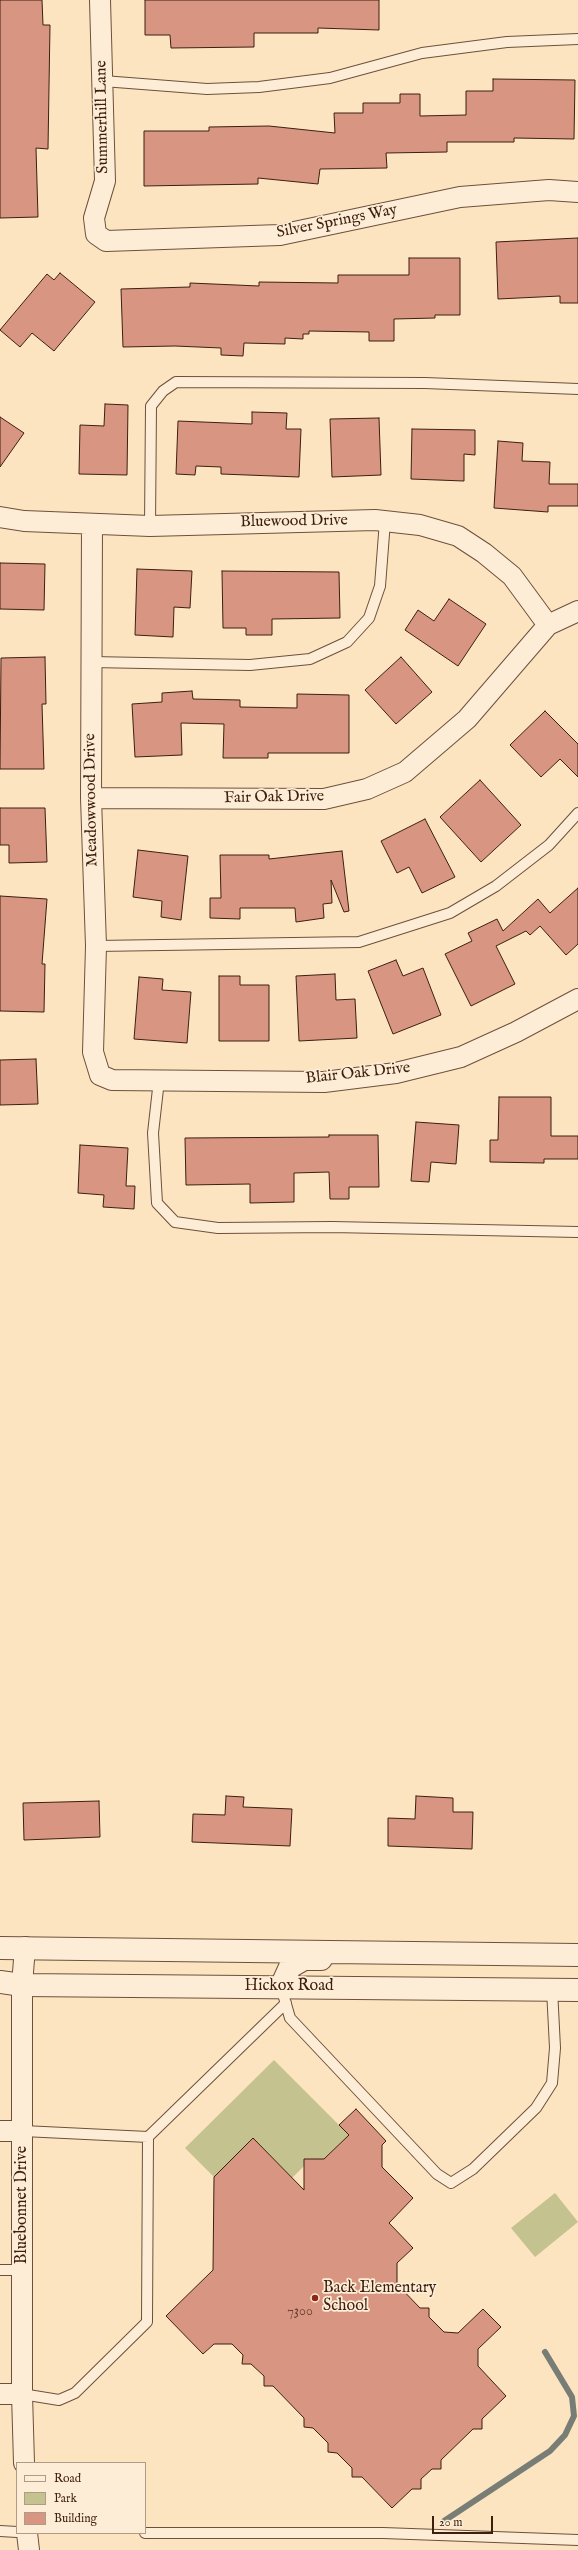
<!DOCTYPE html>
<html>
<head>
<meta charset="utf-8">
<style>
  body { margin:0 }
  #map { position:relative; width:578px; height:2550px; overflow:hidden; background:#fde4c0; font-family:"IM FELL English",serif }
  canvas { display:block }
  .legend { position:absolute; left:16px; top:2462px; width:130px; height:72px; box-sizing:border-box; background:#feedd6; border:1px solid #b19b87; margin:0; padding:5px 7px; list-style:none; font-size:12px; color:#3d1f10 }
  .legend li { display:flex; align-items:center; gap:8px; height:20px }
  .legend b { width:20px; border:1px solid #b19b87 }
  .scale { position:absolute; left:432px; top:2516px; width:61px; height:18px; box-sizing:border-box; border:2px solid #3d1f10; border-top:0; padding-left:5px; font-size:12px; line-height:14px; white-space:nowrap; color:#3d1f10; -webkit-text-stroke:3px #feedd6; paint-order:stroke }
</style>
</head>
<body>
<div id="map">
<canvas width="578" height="2550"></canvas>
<ul class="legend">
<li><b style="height:5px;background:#feedd6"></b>Road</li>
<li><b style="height:11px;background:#c4c28f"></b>Park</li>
<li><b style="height:11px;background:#d89581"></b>Building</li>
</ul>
<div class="scale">20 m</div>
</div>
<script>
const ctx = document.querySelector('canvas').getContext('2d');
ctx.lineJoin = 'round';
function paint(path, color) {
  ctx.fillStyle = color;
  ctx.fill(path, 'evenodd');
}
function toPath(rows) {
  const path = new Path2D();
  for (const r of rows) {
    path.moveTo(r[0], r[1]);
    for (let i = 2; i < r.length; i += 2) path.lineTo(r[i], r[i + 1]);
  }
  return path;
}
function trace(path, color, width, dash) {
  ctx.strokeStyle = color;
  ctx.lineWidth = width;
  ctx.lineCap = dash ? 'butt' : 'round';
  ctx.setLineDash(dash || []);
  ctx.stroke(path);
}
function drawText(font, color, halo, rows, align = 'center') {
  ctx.font = font + ' "IM FELL English",serif';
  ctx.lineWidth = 3.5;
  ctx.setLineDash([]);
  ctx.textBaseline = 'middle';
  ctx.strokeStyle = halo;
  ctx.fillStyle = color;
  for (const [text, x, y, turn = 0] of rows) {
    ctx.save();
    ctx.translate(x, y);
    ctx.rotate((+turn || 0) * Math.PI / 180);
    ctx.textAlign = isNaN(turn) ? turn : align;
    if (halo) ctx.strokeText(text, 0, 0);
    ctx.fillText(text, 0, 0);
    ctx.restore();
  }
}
const green = toPath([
  [274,2060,349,2135,324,2159,304,2159,304,2166,292,2178,253,2138,214,2177,185,2148],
  [555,2193,578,2222,535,2257,511,2228]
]);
const stream = toPath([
  [444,2521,550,2451,565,2435,574,2416,572,2397,545,2352]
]);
const building = toPath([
  [0,0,42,0,43,25,50,25,48,149,36,148,38,217,0,218,0,0],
  [145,0,379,0,379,30,318,28,318,33,254,33,254,47,171,48,170,35,145,35,145,0],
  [493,79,575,80,574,139,514,138,514,142,447,142,447,152,386,153,387,168,320,169,318,184,258,178,258,184,144,186,144,131,209,131,209,127,269,126,335,133,334,113,363,113,363,103,400,103,400,94,420,94,420,116,466,115,466,91,493,91,493,79],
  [578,238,578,303,560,303,560,296,498,299,496,242,578,238],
  [409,258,460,258,460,315,435,315,435,318,394,319,394,341,369,341,369,332,309,331,309,334,303,334,303,339,285,338,285,344,244,343,243,356,221,355,221,348,175,346,123,347,121,289,190,287,190,283,259,286,259,282,338,283,338,275,409,275,409,258],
  [60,273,95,302,54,351,32,333,20,347,0,330,47,274,54,280,60,273],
  [105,404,128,405,127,475,79,474,80,425,104,426,105,404],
  [252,412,287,413,286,429,301,429,299,477,221,474,221,467,196,466,195,475,176,474,178,421,252,424,252,412],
  [0,417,24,433,0,467,0,417],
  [379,418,381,475,332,477,330,419,379,418],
  [412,429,475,430,475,455,464,454,464,481,411,479,412,429],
  [498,441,523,443,522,461,550,462,549,484,578,484,578,506,548,506,548,512,494,508,498,441],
  [0,563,45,564,44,610,0,609,0,563],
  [137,569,192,571,190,608,174,607,173,637,135,635,137,569],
  [222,571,339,572,340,618,272,619,272,635,246,635,246,628,223,628,222,571],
  [449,599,486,624,458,666,405,630,418,610,434,621,449,599],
  [45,657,46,704,42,704,44,769,0,769,1,658,45,657],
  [401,657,432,692,396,724,365,690,401,657],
  [192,691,193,699,240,700,240,707,297,708,297,694,349,695,349,753,268,753,268,758,223,758,224,724,181,723,182,755,135,757,132,704,162,702,162,693,192,691],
  [545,711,578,744,578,777,560,759,541,777,510,745,545,711],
  [480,780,521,825,481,862,440,817,480,780],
  [0,808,45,808,47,862,9,863,9,845,0,845,0,808],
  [425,819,455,877,422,893,409,867,397,873,381,841,425,819],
  [138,850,188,856,181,920,161,917,162,901,133,897,138,850],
  [342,851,349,911,344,912,331,880,332,903,323,904,324,918,296,922,295,908,240,908,240,919,210,918,210,898,221,898,220,855,269,855,269,859,342,851],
  [578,888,578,944,566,955,540,926,530,935,526,931,496,946,515,984,471,1006,445,954,472,941,468,933,497,919,503,931,538,899,550,913,578,888],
  [0,896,47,899,42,964,45,964,44,1012,0,1011,0,896],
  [396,960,403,976,423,968,441,1015,393,1034,368,971,396,960],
  [335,974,336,1000,355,999,357,1038,299,1041,296,976,335,974],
  [219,976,240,976,240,985,269,985,269,1041,219,1041,219,976],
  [139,977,163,979,162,990,191,992,187,1043,134,1039,139,977],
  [36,1059,38,1104,0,1105,0,1060,36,1059],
  [499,1097,551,1097,551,1136,578,1136,578,1159,544,1159,544,1163,490,1162,490,1140,498,1140,499,1097],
  [416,1122,459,1125,456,1164,431,1162,429,1182,411,1181,416,1122],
  [329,1135,378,1135,379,1187,349,1187,349,1199,330,1199,329,1172,294,1173,294,1202,250,1203,250,1184,186,1185,185,1138,329,1137,329,1135],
  [80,1145,128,1148,126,1186,135,1186,134,1209,103,1207,104,1195,78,1193,80,1145],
  [226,1796,244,1797,243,1807,292,1809,290,1846,192,1842,193,1814,225,1815,226,1796],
  [416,1796,453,1798,453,1812,473,1812,472,1849,388,1846,388,1818,415,1819,416,1796],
  [99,1801,100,1837,24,1840,23,1803,99,1801],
  [356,2109,386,2141,382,2145,382,2167,413,2198,389,2223,413,2248,397,2263,397,2284,420,2308,429,2308,429,2317,444,2332,458,2333,483,2309,501,2327,478,2349,478,2366,506,2396,482,2419,482,2429,473,2429,441,2460,441,2469,432,2469,421,2479,421,2489,412,2489,392,2508,362,2477,352,2477,352,2468,337,2453,328,2452,328,2443,313,2428,304,2427,304,2418,273,2386,264,2386,264,2376,251,2364,242,2364,243,2355,232,2344,214,2344,203,2354,166,2316,213,2270,214,2177,253,2138,304,2190,304,2159,324,2159,349,2135,339,2125,356,2109]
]);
const service = toPath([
  [103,81,207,89,259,87,330,78,422,53,507,42,578,39],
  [150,526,151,406,163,391,176,382,425,383,578,389],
  [91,662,250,665,310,659,347,642,369,618,380,586,385,521],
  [96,946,359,942,450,913,496,886,549,845,578,813],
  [159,1080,153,1133,157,1203,175,1222,218,1228,332,1227,578,1232],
  [281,1987,290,2018,437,2174,451,2183,473,2169,536,2108,552,2083,555,2048,552,1989],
  [23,2131,148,2137,286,2003],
  [0,2270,22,2270],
  [22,2394,59,2400,75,2393,147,2322,148,2137],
  [0,2531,17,2532],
  [145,2533,383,2533,578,2540]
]);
const minor = toPath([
  [100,0,105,181,94,218,96,234,106,241,280,235,460,197,549,190,578,192],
  [0,517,24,521,150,526,375,520,420,525,458,536,484,553,512,576,548,625],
  [92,524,91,798,96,946,93,1052,100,1075,112,1080,324,1082,396,1073,461,1057,516,1032,578,999],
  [91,798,324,799,367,789,405,772,467,719,548,625,578,611],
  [0,2131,23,2131],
  [0,2394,22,2394],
  [24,2463,22,2394,22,1985,25,1947],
  [27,2533,29,2550]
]);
const tertiary = toPath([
  [0,1948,578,1955],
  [0,1982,22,1985,578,1990],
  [281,1987,290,1967,304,1959,321,1959]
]);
const markers = [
  [315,2298,4,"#8f2418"]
];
const numberNames = [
  ["7300",300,2312]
];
const streetNames = [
  ["Summerhill Lane",103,117,-91],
  ["Silver Springs Way",337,222,-11],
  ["Bluewood Drive",294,522,-1],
  ["Fair Oak Drive",274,798,-1],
  ["Meadowwood Drive",92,800,-91],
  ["Blair Oak Drive",358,1074,-6],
  ["Hickox Road",289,1987],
  ["Bluebonnet Drive",23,2205,-90]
];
const poiNames = [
  ["Back Elementary",323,2289],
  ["School",323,2307]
];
paint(green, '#c4c28f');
trace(stream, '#787e75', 6);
paint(building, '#d89581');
trace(building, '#3d1f10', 1);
trace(service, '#6d503c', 12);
trace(minor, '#6d503c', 22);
trace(tertiary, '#6d503c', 24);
trace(service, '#feedd6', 10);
trace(minor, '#feedd6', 20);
trace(tertiary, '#feedd6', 22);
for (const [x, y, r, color] of markers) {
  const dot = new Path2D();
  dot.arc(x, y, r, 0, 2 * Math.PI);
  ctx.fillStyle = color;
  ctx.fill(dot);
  trace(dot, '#feedd6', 1.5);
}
drawText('14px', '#643c2c', null, numberNames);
drawText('16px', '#3d1f10', '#feedd6', streetNames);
drawText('16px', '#3d1f10', '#feedd6', poiNames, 'left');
</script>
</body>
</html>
